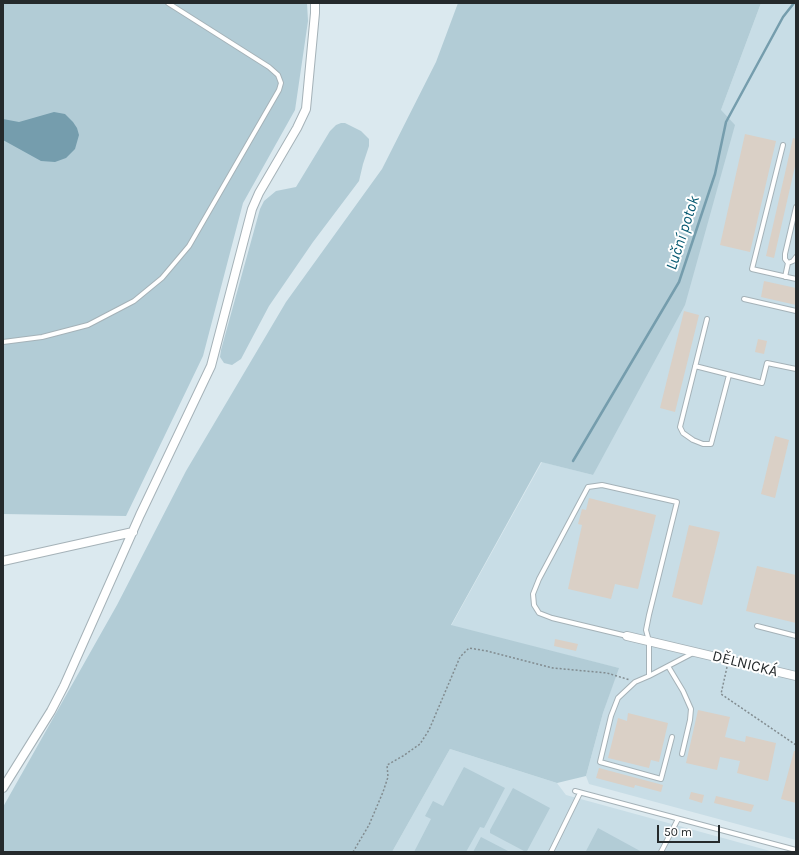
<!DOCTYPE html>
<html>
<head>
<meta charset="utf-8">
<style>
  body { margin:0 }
  #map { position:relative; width:799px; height:855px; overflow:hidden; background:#dbe9ef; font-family:Karla,sans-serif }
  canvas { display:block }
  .frame { position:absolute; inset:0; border:4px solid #252a2c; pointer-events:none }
  .scale { position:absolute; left:657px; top:825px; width:63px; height:18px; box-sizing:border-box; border:2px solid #252a2c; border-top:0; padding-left:5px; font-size:12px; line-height:14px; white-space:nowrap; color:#252a2c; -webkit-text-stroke:3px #fff; paint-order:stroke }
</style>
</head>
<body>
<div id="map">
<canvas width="799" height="855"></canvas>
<div class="frame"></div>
<div class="scale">50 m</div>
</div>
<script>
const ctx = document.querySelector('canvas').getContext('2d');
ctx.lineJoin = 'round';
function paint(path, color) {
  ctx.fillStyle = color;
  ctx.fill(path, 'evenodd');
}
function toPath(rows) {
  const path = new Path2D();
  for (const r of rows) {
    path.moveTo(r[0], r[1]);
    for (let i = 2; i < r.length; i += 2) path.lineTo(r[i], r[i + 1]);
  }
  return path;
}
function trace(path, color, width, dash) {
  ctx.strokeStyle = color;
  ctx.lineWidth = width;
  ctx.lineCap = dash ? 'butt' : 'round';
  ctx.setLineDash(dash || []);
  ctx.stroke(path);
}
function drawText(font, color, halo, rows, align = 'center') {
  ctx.font = font + ' Karla,sans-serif';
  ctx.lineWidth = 4;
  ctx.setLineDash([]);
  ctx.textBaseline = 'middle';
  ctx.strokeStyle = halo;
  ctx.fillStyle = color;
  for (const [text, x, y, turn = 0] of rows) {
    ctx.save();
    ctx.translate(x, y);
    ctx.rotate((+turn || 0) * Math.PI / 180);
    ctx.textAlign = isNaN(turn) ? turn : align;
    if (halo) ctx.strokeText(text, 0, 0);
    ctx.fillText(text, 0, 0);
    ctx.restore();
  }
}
const built = toPath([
  [761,3,796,3,796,840,589,784,586,776,603,713,618,668,451,626,542,462,593,475,721,110],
  [450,749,557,783,566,795,774,852,392,852]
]);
const green = toPath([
  [3,3,307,3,308,21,295,110,243,203,203,356,126,516,3,514],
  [458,3,761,3,721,110,735,125,685,305,593,475,541,462,451,625,619,668,603,713,586,776,557,783,450,749,392,852,3,852,3,807,117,605,186,471,286,302,382,169,436,62],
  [341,123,345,123,361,131,369,139,369,146,363,164,359,181,313,242,269,306,241,359,232,365,224,363,220,357,221,350,260,209,264,201,276,191,296,187,330,131,336,125],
  [464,767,505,788,484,828,480,827,466,852,414,852,431,819,425,816,433,801,443,806],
  [513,788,550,808,527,851,524,851,490,833,490,830],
  [598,828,642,852,588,852,586,851],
  [481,837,510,852,473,852]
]);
const water = toPath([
  [54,112,65,114,73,122,77,128,79,135,75,149,66,158,55,162,41,161,3,140,3,119,19,122]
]);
const stream = toPath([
  [573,461,679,282,715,174,726,122,783,17,794,3]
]);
const building = toPath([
  [745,134,776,141,750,252,720,245],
  [793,138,796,139,796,162,774,258,766,256],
  [764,281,796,288,796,305,761,297],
  [684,311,699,315,675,412,660,408],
  [758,339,767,341,764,354,755,352],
  [775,436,789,440,775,498,761,494],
  [589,498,656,515,638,589,615,584,611,599,568,589,582,525,578,524,582,509,586,510],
  [689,525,720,532,702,605,672,597],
  [757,566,796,575,796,623,746,611],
  [555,639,578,644,576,651,554,646],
  [698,710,730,717,725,737,745,742,746,736,776,743,768,781,737,773,740,761,720,757,717,770,686,763],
  [628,713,668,723,659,762,651,760,649,768,608,758,618,718,627,721],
  [794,751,796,751,796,803,781,799],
  [599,768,663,785,661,792,635,785,634,788,596,778],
  [691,792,704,795,702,803,689,799],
  [716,796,754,805,751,812,714,803]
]);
const path = toPath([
  [727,667,721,694,796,745],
  [353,852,369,825,383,792,388,777,387,765,403,756,420,744,429,730,460,657,469,648,487,651,553,668,607,673,630,680]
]);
const service = toPath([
  [783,145,752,269,796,279],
  [788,263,785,259,785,254,796,207],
  [788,263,793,261,796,257],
  [785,277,788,263],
  [744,299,796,311],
  [707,319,680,427,683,433,693,440,703,444,711,444,729,375],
  [3,342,42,337,88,325,134,301,162,278,189,246,279,90,281,83,278,75,269,67,168,3],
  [695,366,762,383,767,363,796,369],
  [757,626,796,636],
  [627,636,552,618,539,613,534,605,533,594,539,579,588,487,602,485,677,502,649,615,646,630,649,641,649,676],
  [668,666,683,691,691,709,690,720,682,754],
  [672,737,661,779,600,762,611,716,618,698,635,682,649,676,693,653],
  [575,791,796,850],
  [551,852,580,793],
  [661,852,678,819]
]);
const minor = toPath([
  [3,561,133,532],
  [627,636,796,676],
  [3,788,51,711,64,686,140,515,211,366,252,209,259,193,297,128,306,109,315,13,315,3]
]);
const streetNames = [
  ["DĚLNICKÁ",745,664,14]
];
const waterNames = [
  ["Luční potok",683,233,-72]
];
paint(built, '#c8dde6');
paint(green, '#b2ccd6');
paint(water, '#759dad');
trace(stream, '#759dad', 2.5);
paint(building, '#dad0c6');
trace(service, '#a5b2b8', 6);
trace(minor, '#a5b2b8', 10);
trace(path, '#828c90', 1.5, [2, 2]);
trace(service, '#fff', 4);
trace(minor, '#fff', 8);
drawText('15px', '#252a2c', '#fff', streetNames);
drawText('italic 16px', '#075971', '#fff', waterNames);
</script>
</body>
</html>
